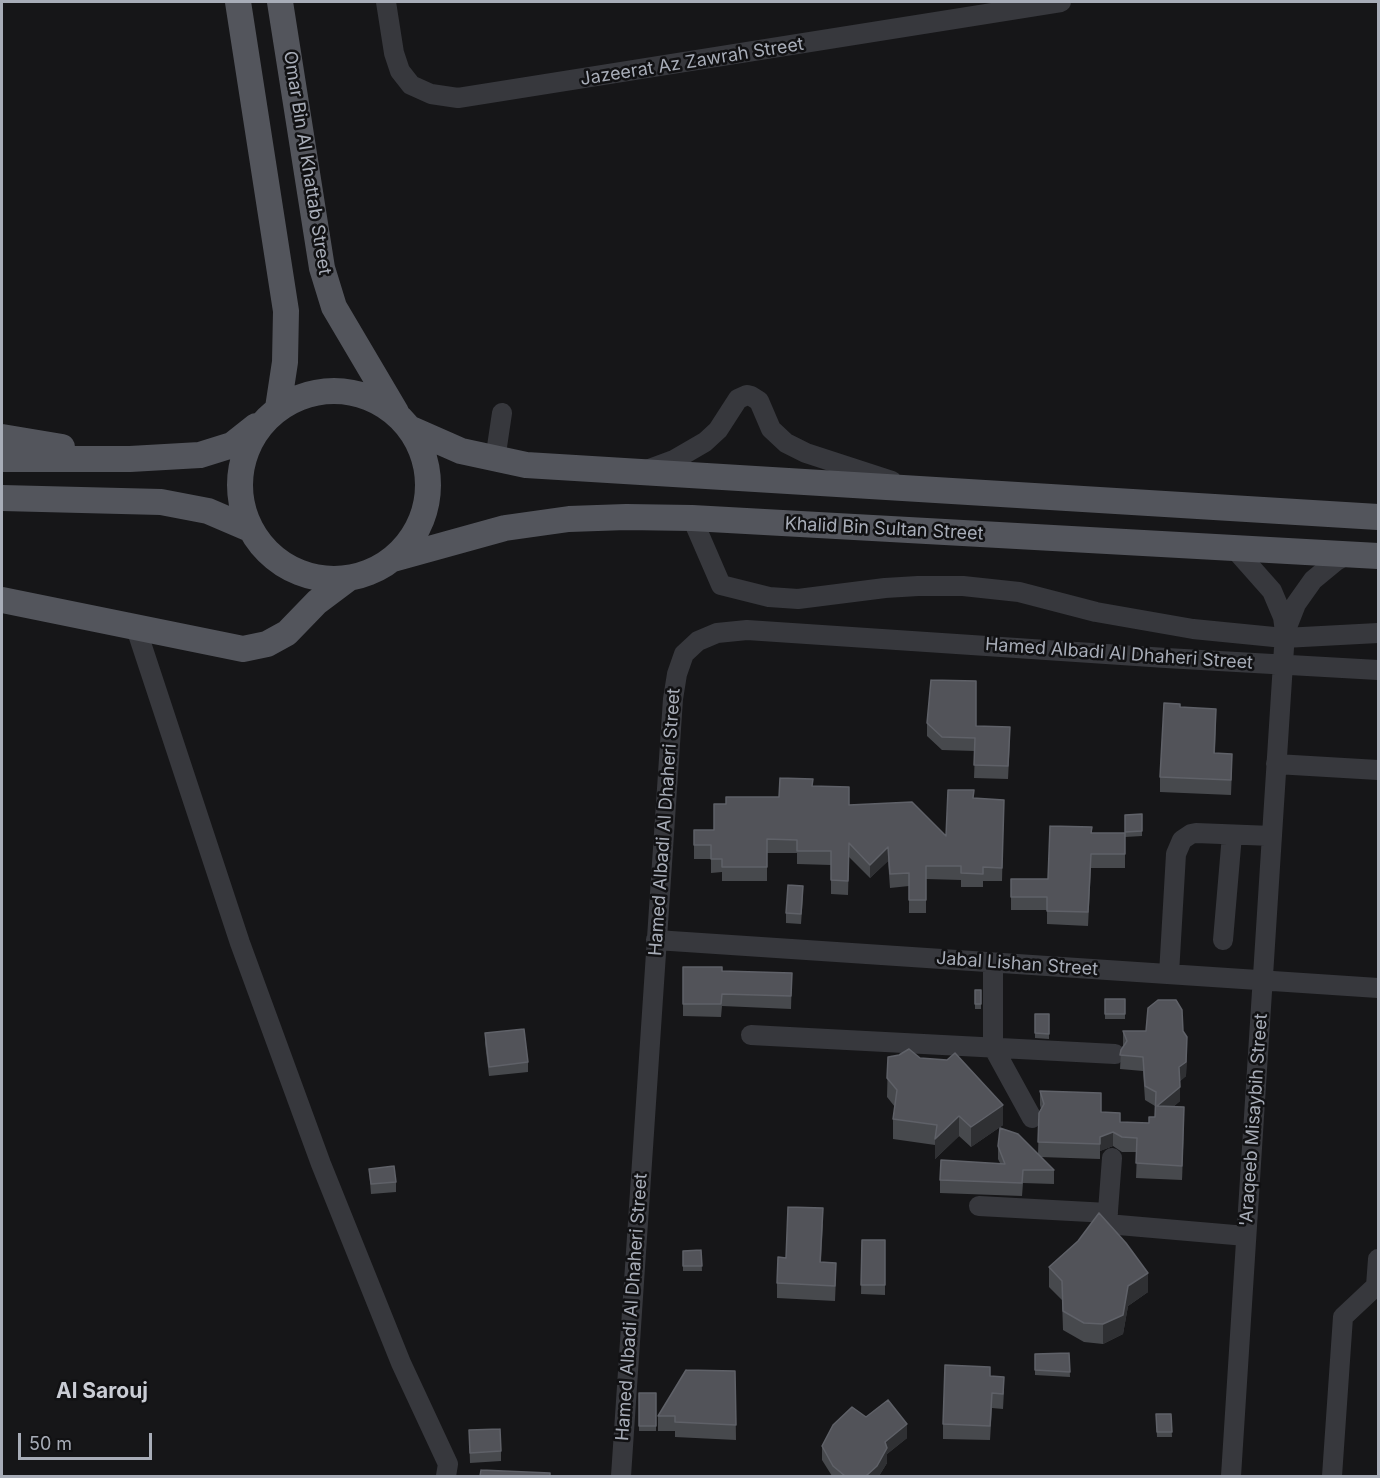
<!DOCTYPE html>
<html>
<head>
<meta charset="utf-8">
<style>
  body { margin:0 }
  #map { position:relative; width:1380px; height:1478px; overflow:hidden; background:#161618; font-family:Inter,sans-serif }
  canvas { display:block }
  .frame { position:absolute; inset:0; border:3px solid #a8adb8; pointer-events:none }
  .scale { position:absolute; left:18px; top:1433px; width:134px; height:27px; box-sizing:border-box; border:3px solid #a8adb8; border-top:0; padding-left:8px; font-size:18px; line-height:21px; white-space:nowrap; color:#a8adb8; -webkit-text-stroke:4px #111113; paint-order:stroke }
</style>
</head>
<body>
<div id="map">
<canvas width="1380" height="1478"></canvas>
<div class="frame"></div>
<div class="scale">50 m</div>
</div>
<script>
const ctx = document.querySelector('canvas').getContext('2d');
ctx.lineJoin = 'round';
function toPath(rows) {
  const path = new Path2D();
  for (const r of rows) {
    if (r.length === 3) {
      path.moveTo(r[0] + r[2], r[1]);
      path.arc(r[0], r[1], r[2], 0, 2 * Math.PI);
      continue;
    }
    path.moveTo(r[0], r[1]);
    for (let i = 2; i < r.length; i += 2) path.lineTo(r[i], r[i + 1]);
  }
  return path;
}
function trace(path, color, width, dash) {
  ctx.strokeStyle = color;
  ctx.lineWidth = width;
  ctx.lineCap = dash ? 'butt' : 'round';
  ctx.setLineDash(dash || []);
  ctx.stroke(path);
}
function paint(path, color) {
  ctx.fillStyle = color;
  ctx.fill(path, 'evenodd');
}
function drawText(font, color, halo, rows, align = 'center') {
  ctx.font = font + ' Inter,sans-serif';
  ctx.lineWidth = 5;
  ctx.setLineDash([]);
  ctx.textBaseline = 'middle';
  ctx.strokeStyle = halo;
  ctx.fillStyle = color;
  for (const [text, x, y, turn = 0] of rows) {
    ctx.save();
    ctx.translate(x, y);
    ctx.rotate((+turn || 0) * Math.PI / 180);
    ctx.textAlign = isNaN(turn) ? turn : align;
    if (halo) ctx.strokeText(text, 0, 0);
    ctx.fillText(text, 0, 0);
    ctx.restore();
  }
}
const minor = toPath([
  [386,2,394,53,400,71,411,85,431,94,458,98,1061,2],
  [495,460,502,413],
  [647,470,674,460,705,442,718,430,738,399,747,395,751,396,759,401,771,429,786,443,806,453,892,481],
  [692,518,721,585,769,597,798,599,885,588,918,586,963,586,1019,592,1096,612,1193,629,1284,638,1378,633],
  [136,628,240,943,321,1164,401,1363,448,1464,446,1476],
  [1285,632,1296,604,1313,580,1336,561,1349,554],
  [1276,764,1378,770],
  [656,940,1378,988],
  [1223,940,1232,835],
  [993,963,993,1047,1032,1118],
  [1169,974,1176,854,1182,840,1191,834,1196,833,1272,836],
  [751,1035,1115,1054],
  [1112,1158,1107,1224,1246,1236],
  [979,1206,1108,1213],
  [621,1476,673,699,677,674,684,654,698,641,717,633,747,630,1166,658,1378,670],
  [1231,1476,1285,632,1283,617,1272,591,1233,547],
  [1332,1476,1343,1317,1376,1286,1378,1259]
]);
const major = toPath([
  [238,2,286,311,285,362,278,408],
  [280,2,322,268,334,307,396,412],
  [334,485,94],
  [411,429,461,451,526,465,1378,517],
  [2,437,62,447],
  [2,459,130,459,200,455,232,445,256,426],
  [2,498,161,502,208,511,250,529],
  [393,559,505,528,569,519,626,517,692,518,1378,556],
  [2,600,243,649,267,644,287,633,317,602,349,578]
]);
const wall = toPath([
  [1180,707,1216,724,1215,753,1232,769,1231,795,1160,792,1160,777],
  [927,723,976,726,1010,740,1008,779,974,778,975,751,942,750,927,736],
  [813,786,849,805,946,836,974,798,1004,800,1002,881,983,881,983,887,961,887,961,880,926,879,926,913,909,913,909,886,890,888,888,861,870,878,849,857,848,895,831,894,831,865,797,864,797,853,767,853,767,881,722,881,722,872,711,873,711,859,694,859,694,830,714,830,779,797],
  [1142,814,1142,836,1125,837,1125,868,1091,868,1088,926,1047,924,1047,910,1011,910,1011,879,1048,879,1092,833,1125,833,1125,815],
  [803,896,801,924,786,923,786,913],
  [683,967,722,971,792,973,791,1009,722,1006,721,1017,683,1016],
  [975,990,981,990,981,1009,975,1009],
  [1105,999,1125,999,1125,1019,1105,1019],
  [1035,1014,1049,1014,1049,1039,1035,1038],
  [1123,1031,1183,1031,1187,1052,1186,1076,1179,1082,1180,1101,1173,1107,1184,1122,1182,1180,1136,1178,1137,1152,1122,1152,1113,1146,1100,1151,1100,1159,1040,1157,1054,1170,1054,1184,1023,1183,1022,1196,940,1193,940,1180,1000,1163,998,1159,998,1146,1038,1155,1039,1113,1041,1109,1040,1105,1040,1091,1101,1112,1120,1122,1149,1123,1155,1117,1155,1106,1145,1100,1143,1071,1120,1069,1121,1050,1123,1046],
  [485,1033,528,1062,528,1072,489,1076,485,1043],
  [888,1057,1003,1125,971,1147,959,1136,935,1159,935,1145,893,1139,893,1119,895,1107,887,1097],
  [369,1169,396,1182,396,1192,371,1194],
  [823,1223,821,1262,836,1277,835,1301,777,1298,777,1283,786,1258],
  [862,1240,885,1240,885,1295,861,1294],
  [701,1250,702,1271,683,1271,683,1251],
  [1049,1267,1148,1292,1128,1306,1123,1334,1103,1344,1084,1342,1063,1330,1062,1300,1049,1287],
  [1069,1353,1070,1377,1035,1375,1035,1354],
  [735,1371,736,1440,675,1437,675,1431,658,1431,658,1416],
  [990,1376,1004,1391,1003,1409,992,1408,990,1440,943,1439,943,1424],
  [639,1393,656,1393,656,1431,639,1431],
  [1156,1414,1171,1414,1172,1437,1157,1437],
  [866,1417,907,1438,887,1454,887,1463,879,1476,832,1476,822,1460,822,1446],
  [469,1430,501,1451,501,1461,470,1463]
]);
const shadedWall = toPath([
  [888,847,888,861,870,878,870,865],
  [1187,1037,1186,1076,1179,1082,1179,1067],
  [1180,1087,1180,1101,1157,1121,1157,1106],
  [1003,1105,1003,1125,971,1147,971,1127],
  [1184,1107,1184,1122,1182,1180,1182,1166],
  [959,1116,959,1136,935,1159,935,1139],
  [1113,1132,1113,1146,1100,1151,1100,1159,1100,1137],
  [1148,1273,1148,1292,1128,1306,1123,1334,1103,1344,1103,1324,1128,1286],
  [907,1424,907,1438,887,1454,887,1463,879,1476,866,1476,885,1442]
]);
const building = toPath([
  [931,680,976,681,976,726,1010,727,1008,766,974,765,975,738,942,737,927,723,931,680],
  [1164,703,1180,704,1180,707,1216,709,1214,753,1232,754,1231,780,1160,777,1164,703],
  [780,778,813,779,812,786,849,787,849,805,912,802,946,836,948,790,974,790,973,798,1004,800,1002,868,983,867,983,874,961,873,961,866,926,866,926,900,909,900,909,873,890,874,888,847,870,865,849,843,848,881,831,880,831,851,797,851,797,840,767,839,767,867,722,867,722,859,711,859,711,845,694,845,694,830,714,830,714,804,726,804,726,797,779,797,780,778],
  [1142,814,1142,831,1125,832,1125,815,1142,814],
  [1050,826,1092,827,1091,833,1125,833,1125,854,1091,854,1088,912,1047,911,1047,897,1011,897,1011,879,1048,879,1050,826],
  [788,885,803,886,801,914,786,913,788,885],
  [683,967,722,967,722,971,792,973,791,996,722,994,721,1004,683,1004,683,967],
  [975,990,981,990,981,1004,975,1004,975,990],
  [1105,999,1125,999,1125,1014,1105,1014,1105,999],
  [1158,1000,1176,1000,1182,1010,1183,1031,1187,1037,1186,1062,1179,1067,1180,1087,1157,1106,1184,1107,1182,1166,1136,1163,1137,1138,1122,1137,1113,1132,1100,1137,1100,1144,1038,1142,1039,1113,1044,1104,1040,1091,1101,1093,1101,1112,1120,1113,1120,1122,1149,1123,1149,1117,1155,1117,1156,1092,1145,1086,1143,1057,1120,1055,1121,1050,1127,1041,1123,1031,1146,1031,1148,1008,1158,1000],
  [1035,1014,1049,1014,1049,1034,1035,1033,1035,1014],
  [524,1029,528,1062,489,1067,485,1033,524,1029],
  [909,1049,920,1058,947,1060,955,1053,1003,1105,971,1127,959,1116,935,1139,937,1125,893,1119,897,1090,887,1078,888,1057,899,1055,909,1049],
  [1000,1128,1018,1134,1054,1170,1023,1170,1022,1183,940,1180,941,1160,1005,1164,998,1146,1000,1128],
  [394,1166,396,1182,371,1184,369,1169,394,1166],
  [788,1207,823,1208,820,1262,836,1263,835,1286,777,1283,778,1257,786,1258,788,1207],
  [1099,1213,1126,1243,1148,1273,1128,1286,1123,1315,1103,1324,1084,1323,1063,1311,1062,1281,1049,1267,1078,1241,1099,1213],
  [862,1240,885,1240,885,1285,861,1285,862,1240],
  [701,1250,702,1266,683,1266,683,1251,701,1250],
  [1069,1353,1070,1372,1035,1370,1035,1354,1069,1353],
  [945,1365,990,1367,990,1376,1004,1377,1003,1394,992,1393,990,1426,943,1424,945,1365],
  [686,1370,735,1371,736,1425,675,1422,675,1416,658,1416,686,1370],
  [639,1393,656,1393,656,1426,639,1426,639,1393],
  [888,1400,907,1424,885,1442,887,1448,877,1466,866,1476,845,1476,833,1466,822,1446,833,1425,852,1407,866,1417,888,1400],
  [1156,1414,1171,1414,1172,1432,1157,1432,1156,1414],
  [500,1429,501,1451,470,1453,469,1430,500,1429],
  [481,1470,550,1473,550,1476,480,1476,481,1470]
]);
const streetNames = [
  ["Jazeerat Az Zawrah Street",692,62,-9],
  ["Omar Bin Al Khattab Street",307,163,81],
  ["Khalid Bin Sultan Street",884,529,3],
  ["Hamed Albadi Al Dhaheri Street",1119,654,4],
  ["Hamed Albadi Al Dhaheri Street",665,822,-86],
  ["Jabal Lishan Street",1017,964,4],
  ["'Araqeeb Misaybih Street",1254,1120,-86],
  ["Hamed Albadi Al Dhaheri Street",632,1307,-86]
];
const quarterNames = [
  ["Al Sarouj",102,1392]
];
trace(minor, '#37383d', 20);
trace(major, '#53555c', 26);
paint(wall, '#47494d');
paint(shadedWall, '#2f3033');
paint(building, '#525359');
trace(building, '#5f6168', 1.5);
drawText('18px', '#a8adb8', '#111113', streetNames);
drawText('bold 21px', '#c9ccd4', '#111113', quarterNames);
</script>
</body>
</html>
